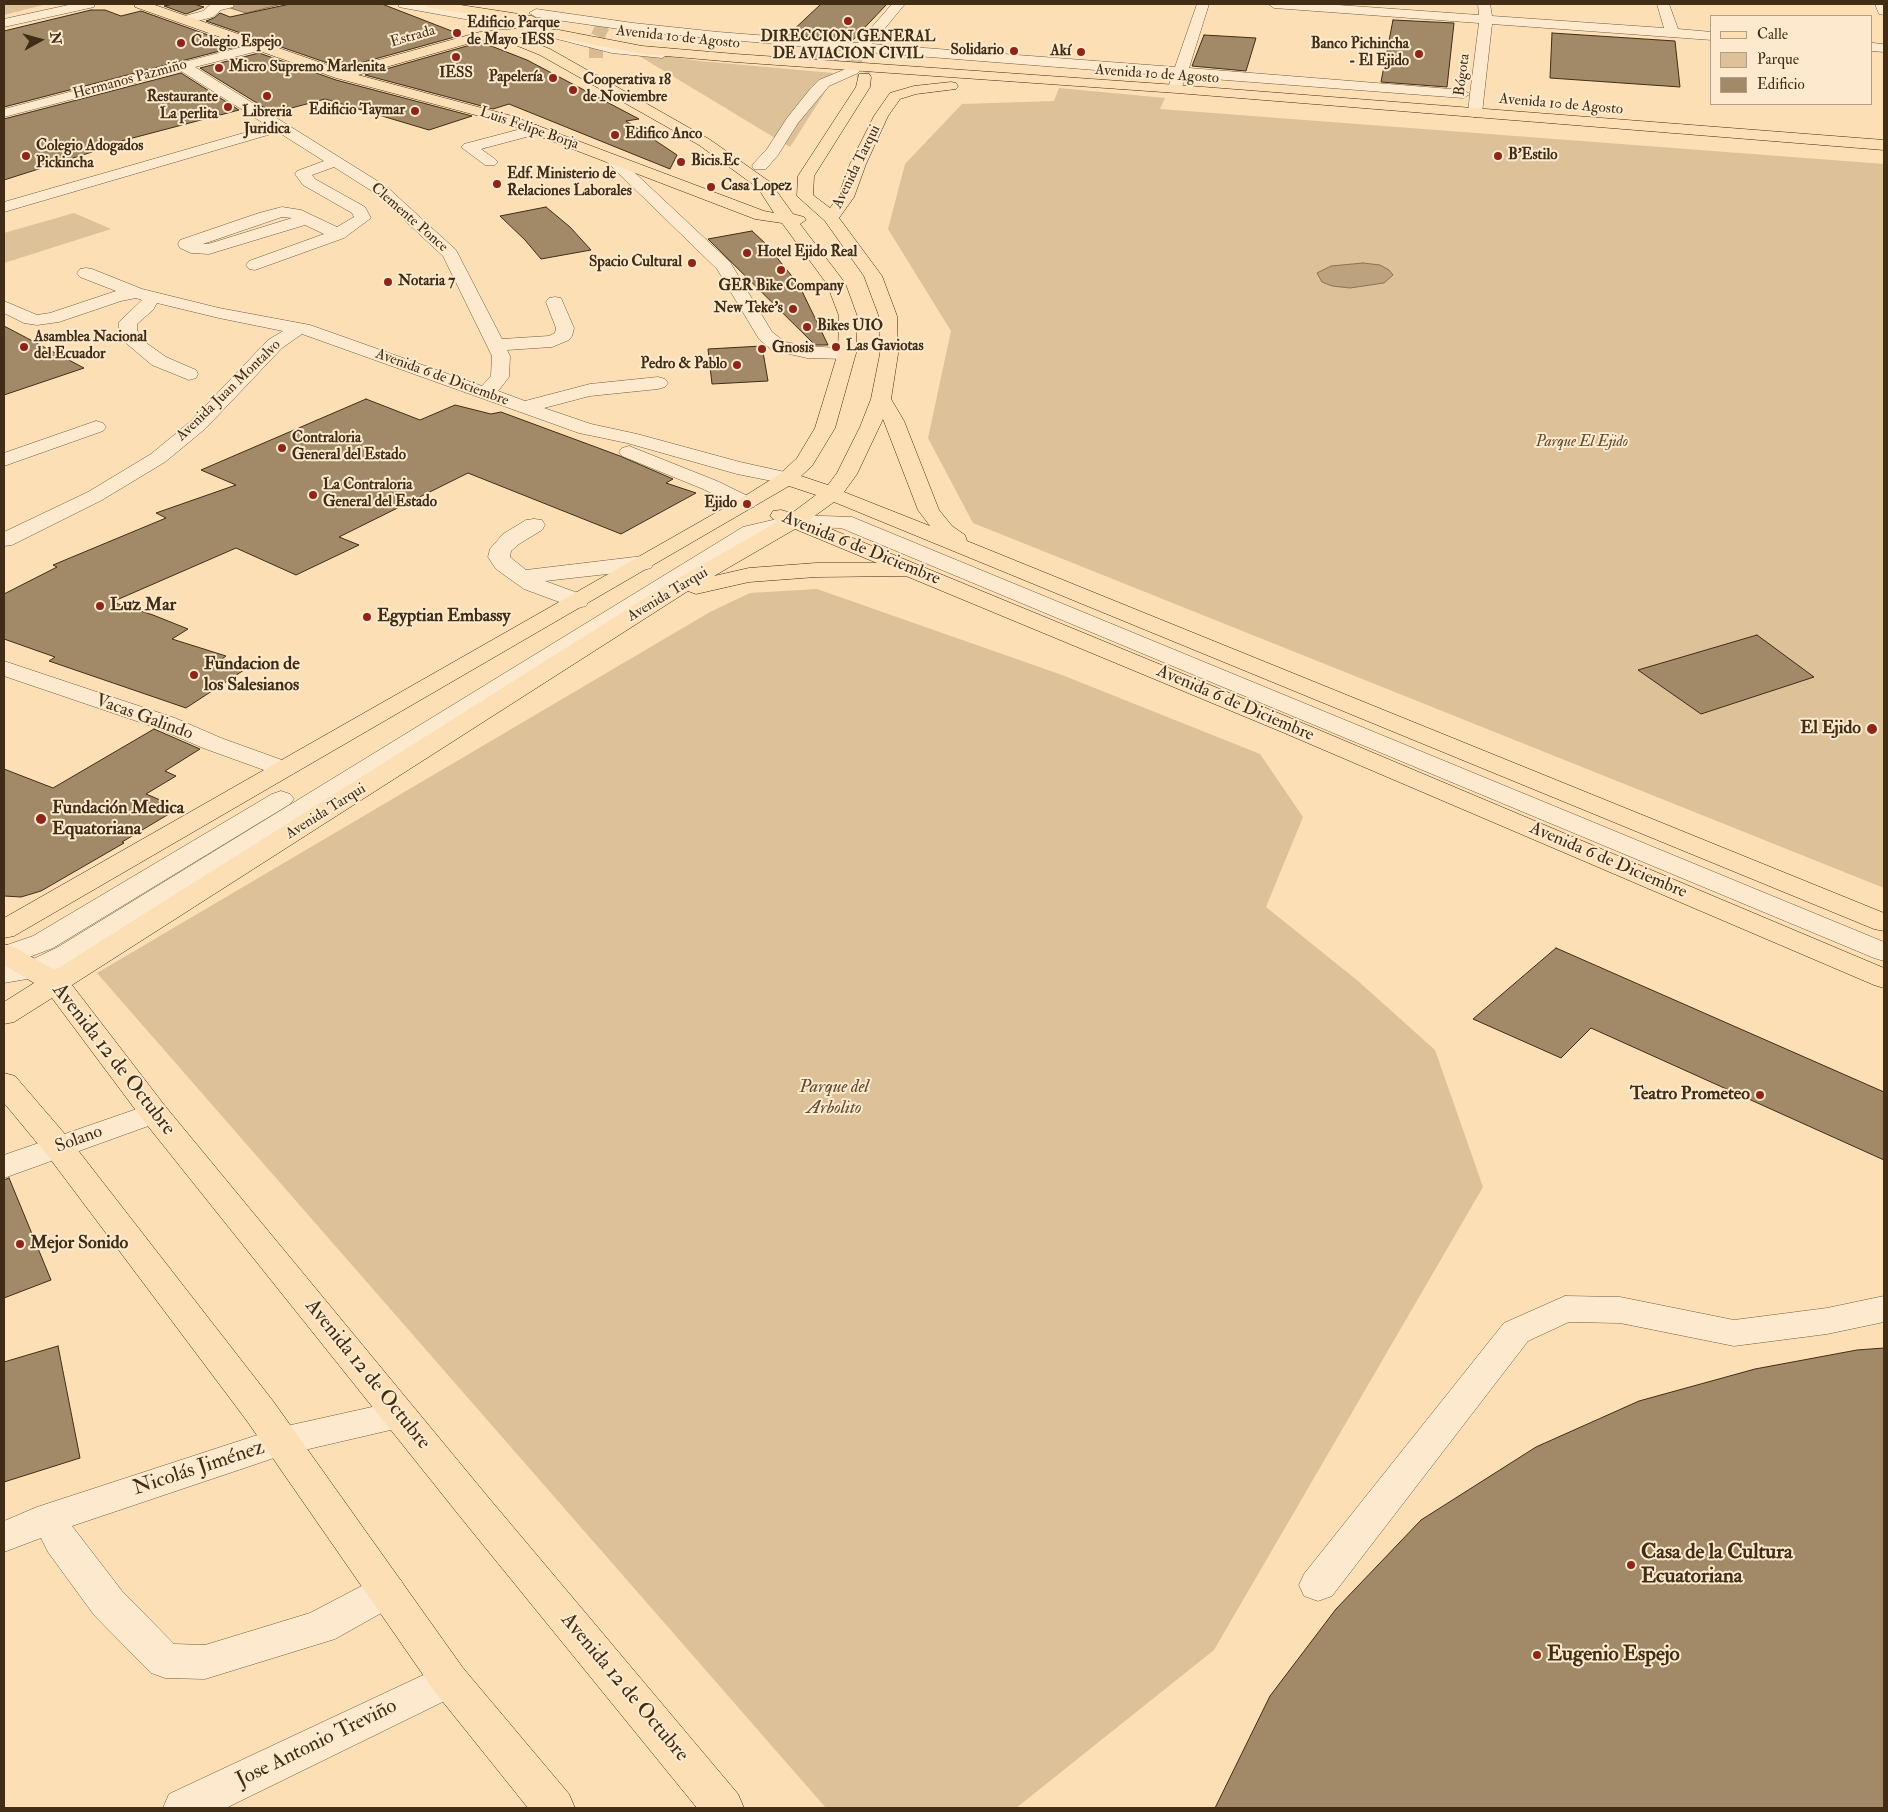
<!DOCTYPE html>
<html>
<head>
<meta charset="utf-8">
<style>
  body { margin:0 }
  #map { position:relative; width:1888px; height:1812px; overflow:hidden; background:#fcdfb4; font-family:"IM FELL Double Pica",serif }
  canvas { display:block }
  .frame { position:absolute; inset:0; border:5px solid #412d16; pointer-events:none }
  .legend { position:absolute; left:1710px; top:15px; width:162px; height:90px; box-sizing:border-box; background:#fdeace; border:1px solid #b29e84; margin:0; padding:6px 9px; list-style:none; font-size:15px; color:#412d16 }
  .legend li { display:flex; align-items:center; gap:10px; height:25px }
  .legend b { width:25px; border:1px solid #b29e84 }
  .north { position:absolute; left:15px; top:15px; width:50px; height:50px; -webkit-text-stroke:4px #fdeace; paint-order:stroke; rotate:83deg; font-size:14px; font-weight:700; line-height:20px; text-align:center; color:#412d16 }
  .north::after { content:''; display:block; margin:auto; width:18px; height:22px; background:#412d16; clip-path:polygon(50% 0,100% 100%,50% 72%,0 100%) }
</style>
</head>
<body>
<div id="map">
<canvas width="1888" height="1812"></canvas>
<div class="frame"></div>
<ul class="legend">
<li><b style="height:6px;background:#fcdfb4"></b>Calle</li>
<li><b style="height:14px;background:#dcc199"></b>Parque</li>
<li><b style="height:14px;background:#a28a68"></b>Edificio</li>
</ul>
<div class="north">N</div>
</div>
<script>
const ctx = document.querySelector('canvas').getContext('2d');
ctx.lineJoin = 'round';
function paint(path, color) {
  ctx.fillStyle = color;
  ctx.fill(path, 'evenodd');
}
function toPath(rows) {
  const path = new Path2D();
  for (const r of rows) {
    path.moveTo(r[0], r[1]);
    for (let i = 2; i < r.length; i += 2) path.lineTo(r[i], r[i + 1]);
  }
  return path;
}
function trace(path, color, width, dash) {
  ctx.strokeStyle = color;
  ctx.lineWidth = width;
  ctx.lineCap = dash ? 'butt' : 'round';
  ctx.setLineDash(dash || []);
  ctx.stroke(path);
}
function drawText(font, color, halo, rows, align = 'center') {
  ctx.font = font + ' "IM FELL Double Pica",serif';
  ctx.lineWidth = 4;
  ctx.setLineDash([]);
  ctx.textBaseline = 'middle';
  ctx.strokeStyle = halo;
  ctx.fillStyle = color;
  for (const [text, x, y, turn = 0] of rows) {
    ctx.save();
    ctx.translate(x, y);
    ctx.rotate((+turn || 0) * Math.PI / 180);
    ctx.textAlign = isNaN(turn) ? turn : align;
    if (halo) ctx.strokeText(text, 0, 0);
    ctx.fillText(text, 0, 0);
    ctx.restore();
  }
}
const green = toPath([
  [4,4,47,4,4,15],
  [631,51,699,61,833,73,834,78,790,147],
  [1059,88,1165,98,1160,109,1884,164,1884,888,973,523,928,438,951,331,888,229,905,164,962,104,1054,101],
  [74,213,111,229,4,263,4,233],
  [817,589,1062,675,1260,754,1303,817,1266,907,1358,981,1435,1050,1483,1187,1214,1650,1016,1808,826,1808,97,973,710,612,750,593]
]);
const water = toPath([
  [234,4,282,4,246,13,224,6,234,4],
  [1363,263,1380,265,1389,270,1393,275,1384,283,1350,288,1332,286,1322,282,1317,273,1331,266,1363,263]
]);
const building = toPath([
  [174,4,194,4,204,7,186,14,164,6,174,4],
  [290,4,382,4,462,35,342,68,206,21,214,18,220,13,230,17,290,4],
  [821,4,887,4,853,40,788,35,821,4],
  [91,10,105,10,121,16,141,11,239,46,4,107,4,31,91,10],
  [1393,20,1454,23,1447,87,1381,82,1393,20],
  [1552,33,1675,41,1680,87,1550,78,1552,33],
  [1204,35,1256,38,1246,71,1192,66,1204,35],
  [481,42,527,60,639,119,626,121,677,155,670,169,509,104,493,109,365,75,481,42],
  [259,53,336,80,472,116,429,130,325,99,273,113,200,68,259,53],
  [181,73,239,110,87,150,92,152,4,180,4,119,181,73],
  [546,207,570,227,591,250,541,259,525,240,500,216,546,207],
  [752,231,766,244,799,285,828,345,815,345,708,239,752,231],
  [4,326,84,368,4,395,4,326],
  [762,346,768,381,712,384,708,349,762,346],
  [366,399,420,420,455,405,491,414,501,412,620,456,673,479,666,483,696,493,621,534,468,473,339,537,359,545,296,575,236,548,112,602,153,615,188,629,172,639,226,656,222,659,247,668,186,708,49,661,55,657,4,639,4,594,57,567,53,565,166,518,156,513,236,485,201,470,366,399],
  [1757,635,1814,677,1701,714,1638,670,1757,635],
  [154,729,200,749,165,771,176,776,146,794,179,808,122,842,124,843,41,891,21,897,4,896,4,769,53,788,154,729],
  [1556,948,1884,1092,1884,1160,1591,1028,1561,1058,1473,1019,1556,948],
  [9,1178,51,1280,4,1298,4,1180,9,1178],
  [58,1346,80,1458,4,1482,4,1362,58,1346],
  [1884,1348,1884,1808,1215,1808,1270,1696,1336,1609,1421,1520,1536,1447,1639,1401,1755,1369,1857,1350,1884,1348]
]);
const majorTunnel = toPath([
  [803,57,847,61,862,68,864,77],
  [596,58,596,40,602,27,609,21]
]);
const minor = toPath([
  [73,4,95,4,94,7,4,27,4,19,73,4],
  [211,4,234,4,233,7,221,10,213,17,186,24,179,20,181,17,203,11,211,4],
  [398,4,424,4,515,20,612,45,662,50,669,54,662,58,612,53,514,28,404,8,399,7,398,4],
  [892,4,905,4,872,44,1175,67,1197,4,1209,4,1189,68,1463,90,1470,94,1479,23,1274,8,1268,4,1324,4,1479,15,1478,4,1490,4,1492,16,1664,28,1657,4,1669,4,1678,29,1712,32,1712,40,1492,24,1482,113,1480,116,1475,117,1470,116,1468,113,1470,94,1463,98,1186,77,1180,91,1175,92,1170,91,1168,88,1172,76,866,52,862,56,857,57,852,56,850,53,852,51,633,31,536,17,529,13,536,9,633,23,718,32,858,43,892,4],
  [1875,4,1884,4,1884,15,1879,14,1875,4],
  [257,43,264,47,262,50,195,67,387,187,456,250,502,339,549,336,555,333,556,328,546,302,549,298,555,297,561,298,574,328,572,336,569,340,552,347,507,350,510,356,509,377,498,391,525,401,590,384,658,377,665,379,668,383,665,387,658,389,590,396,544,408,591,424,637,434,740,462,794,474,797,478,794,482,787,484,737,474,627,443,579,433,302,334,282,348,205,429,165,462,102,500,12,545,4,546,4,532,88,492,151,454,191,421,268,340,283,331,219,318,157,303,153,310,137,324,137,330,142,340,166,357,196,370,198,374,196,378,189,380,152,365,126,343,119,330,119,322,142,300,136,298,121,301,59,322,37,325,24,323,4,313,4,301,37,315,50,313,116,291,80,277,77,273,80,269,86,268,92,269,142,289,219,308,310,325,482,386,491,376,492,356,443,256,375,193,334,167,312,175,315,179,365,207,371,218,344,238,255,270,249,269,246,265,249,261,324,234,305,225,209,254,191,253,180,248,178,244,180,240,259,213,282,207,301,210,337,227,354,217,352,213,303,185,295,174,297,171,324,161,278,132,4,212,4,202,268,126,181,71,4,117,4,109,257,43],
  [282,217,292,218,208,244,203,244,282,217],
  [1872,43,1884,44,1884,52,1872,51,1872,43],
  [853,66,860,70,858,73,829,86,798,123,778,155,766,169,754,169,752,166,754,163,767,149,787,118,811,88,819,80,853,66],
  [536,125,541,127,544,130,541,133,481,149,495,159,498,162,495,165,485,165,461,147,464,144,536,125],
  [614,156,619,158,730,262,772,332,785,342,807,346,854,349,856,353,854,357,847,359,807,358,772,350,759,339,717,269,609,164,606,161,609,158,614,156],
  [96,421,103,423,106,427,103,431,4,466,4,453,96,421],
  [629,446,717,481,754,499,758,503,754,507,747,509,740,507,703,489,622,456,619,452,622,448,629,446],
  [794,515,852,517,1884,942,1884,961,1874,958,841,528,794,527,759,537,78,959,44,976,4,983,4,965,27,962,58,947,743,527,794,515],
  [534,519,542,520,545,525,542,530,519,544,511,551,510,557,526,570,643,556,651,558,654,563,651,568,643,570,545,581,586,596,589,601,586,606,578,608,570,606,524,589,496,569,488,557,490,549,503,534,526,520,534,519],
  [4,661,175,718,221,738,293,764,297,769,293,774,284,777,275,774,203,748,157,728,4,676,4,661],
  [281,791,290,794,294,799,290,804,53,948,19,961,4,964,4,946,33,936,272,794,281,791],
  [154,1103,165,1106,169,1113,165,1120,4,1178,4,1155,154,1103],
  [1565,1296,1620,1297,1734,1320,1827,1308,1884,1296,1884,1322,1827,1334,1734,1346,1620,1323,1569,1322,1528,1341,1332,1596,1318,1601,1304,1596,1299,1585,1304,1574,1504,1323,1565,1296],
  [399,1401,412,1405,417,1415,412,1425,283,1455,72,1526,122,1591,174,1644,205,1645,310,1613,373,1580,387,1575,401,1580,406,1591,401,1602,335,1639,205,1679,165,1678,151,1673,94,1615,48,1552,41,1538,4,1552,4,1521,37,1507,282,1427,399,1401],
  [449,1663,463,1668,469,1680,463,1692,226,1808,163,1808,169,1794,449,1663]
]);
const major = toPath([
  [134,4,152,4,342,70,480,32,525,28,559,30,642,46,735,54,1177,85,1884,140,1884,150,1177,93,735,62,642,54,559,38,519,37,550,49,709,139,770,182,793,214,804,217,806,220,800,224,845,283,857,316,856,353,835,428,812,466,801,476,828,485,837,473,860,427,871,399,880,354,879,316,864,276,825,221,797,196,798,176,856,87,859,74,869,74,871,77,870,87,814,176,813,195,830,208,838,197,850,164,874,116,890,93,914,86,951,82,956,83,958,86,956,89,916,94,900,99,888,116,866,164,854,197,839,218,882,276,897,316,898,354,891,399,904,421,939,510,952,526,965,535,967,541,1884,913,1884,931,1874,929,834,502,809,520,1300,722,1884,968,1884,988,1874,985,1282,732,906,576,816,577,749,582,696,594,688,591,72,985,165,1106,488,1497,738,1794,744,1808,697,1808,462,1519,143,1120,52,998,14,1022,4,1024,4,1002,34,983,4,965,4,944,14,947,55,970,661,588,777,522,770,516,773,511,781,510,792,513,816,495,789,486,14,936,4,938,4,918,740,499,780,474,797,458,815,428,838,353,839,316,827,284,782,223,755,219,502,122,336,78,135,7,134,4],
  [507,38,508,42,540,55,699,145,758,188,774,213,764,211,512,116,358,75,481,40,507,38],
  [883,419,918,510,930,526,844,492,857,474,883,419],
  [795,529,877,563,816,563,749,568,714,576,795,529],
  [425,4,454,4,532,16,539,20,532,24,431,8,426,7,425,4],
  [4,1073,15,1076,70,1140,273,1401,463,1668,569,1794,575,1808,528,1808,435,1692,247,1421,48,1156,4,1103,4,1073]
]);
const markers = [
  [848,21,5,"#8f2418"],
  [457,33,5,"#8f2418"],
  [181,43,5,"#8f2418"],
  [1014,51,5,"#8f2418"],
  [1081,52,5,"#8f2418"],
  [1419,54,5,"#8f2418"],
  [456,57,5,"#8f2418"],
  [219,68,5,"#8f2418"],
  [553,78,5,"#8f2418"],
  [573,90,5,"#8f2418"],
  [267,96,5,"#8f2418"],
  [228,107,5,"#8f2418"],
  [415,111,5,"#8f2418"],
  [615,135,5,"#8f2418"],
  [26,156,5,"#8f2418"],
  [1498,156,5,"#8f2418"],
  [681,162,5,"#8f2418"],
  [497,184,5,"#8f2418"],
  [711,187,5,"#8f2418"],
  [747,253,5,"#8f2418"],
  [692,263,5,"#8f2418"],
  [781,270,5,"#8f2418"],
  [388,282,5,"#8f2418"],
  [793,309,5,"#8f2418"],
  [807,327,5,"#8f2418"],
  [24,347,5,"#8f2418"],
  [836,347,5,"#8f2418"],
  [762,349,5,"#8f2418"],
  [737,365,5,"#8f2418"],
  [282,448,5,"#8f2418"],
  [313,495,5,"#8f2418"],
  [747,504,5,"#8f2418"],
  [100,606,5,"#8f2418"],
  [367,617,5,"#8f2418"],
  [194,675,5,"#8f2418"],
  [1872,729,6,"#8f2418"],
  [41,819,6,"#8f2418"],
  [1760,1095,5,"#8f2418"],
  [20,1244,5,"#8f2418"],
  [1631,1565,5,"#8f2418"],
  [1537,1655,5,"#8f2418"]
];
const farPoinames = [
  ["Edificio Parque",467,24],
  ["de Mayo IESS",467,41],
  ["DIRECCION GENERAL",848,38,"center"],
  ["DE AVIACION CIVIL",848,55,"center"],
  ["Colegio Espejo",191,43],
  ["Banco Pichincha",1409,45,"right"],
  ["- El Ejido",1409,62,"right"],
  ["Solidario",1004,51,"right"],
  ["Akí",1071,52,"right"],
  ["Micro Supremo Marlenita",229,68],
  ["IESS",456,74,"center"],
  ["Papelería",543,78,"right"],
  ["Cooperativa 18",583,81],
  ["de Noviembre",583,98],
  ["Restaurante",218,98,"right"],
  ["La perlita",218,115,"right"],
  ["Edificio Taymar",405,111,"right"],
  ["Libreria",267,113,"center"],
  ["Juridica",267,130,"center"],
  ["Edifico Anco",625,135],
  ["Colegio Adogados",36,147],
  ["Pickincha",36,164],
  ["B'Estilo",1508,156],
  ["Bicis.Ec",691,162],
  ["Edf. Ministerio de",507,175],
  ["Relaciones Laborales",507,192],
  ["Casa Lopez",721,187],
  ["Hotel Ejido Real",757,253],
  ["Spacio Cultural",682,263,"right"],
  ["Notaria 7",398,282],
  ["GER Bike Company",781,287,"center"],
  ["New Teke's",783,309,"right"],
  ["Bikes UIO",817,327],
  ["Asamblea Nacional",34,338],
  ["del Ecuador",34,355],
  ["Las Gaviotas",846,347],
  ["Gnosis",772,349],
  ["Pedro & Pablo",727,365,"right"],
  ["Contraloria",292,439],
  ["General del Estado",292,456],
  ["La Contraloria",323,486],
  ["General del Estado",323,503],
  ["Ejido",737,504,"right"]
];
const farStreetnames = [
  ["Estrada",413,37,-16],
  ["Avenida 10 de Agosto",678,38,6],
  ["Avenida 10 de Agosto",1157,75,4],
  ["Bógota",1463,75,-83],
  ["Hermanos Pazmiño",130,80,-15],
  ["Avenida 10 de Agosto",1561,105,5],
  ["Luis Felipe Borja",529,129,19],
  ["Avenida Tarqui",857,167,-64],
  ["Clemente Ponce",409,218,41],
  ["Avenida 6 de Diciembre",442,378,20],
  ["Avenida Juan Montalvo",229,391,-44],
  ["Avenida Tarqui",668,595,-31],
  ["Avenida Tarqui",326,812,-32]
];
const farParknames = [
  ["Parque El Ejido",1582,443]
];
const streetNames = [
  ["Avenida 6 de Diciembre",861,549,22],
  ["Avenida 6 de Diciembre",1235,704,23],
  ["Vacas Galindo",144,718,20],
  ["Avenida 6 de Diciembre",1608,861,23],
  ["Solano",79,1140,-20]
];
const poiNames = [
  ["Luz Mar",110,606],
  ["Egyptian Embassy",377,617],
  ["Fundacion de",204,665],
  ["los Salesianos",204,686],
  ["El Ejido",1861,729,"right"],
  ["Fundación Medica",52,809],
  ["Equatoriana",52,830],
  ["Teatro Prometeo",1750,1095,"right"],
  ["Mejor Sonido",30,1244]
];
const parkNames = [
  ["Parque del",834,1088],
  ["Arbolito",834,1109]
];
const nearStreetnames = [
  ["Avenida 12 de Octubre",113,1060,52],
  ["Avenida 12 de Octubre",367,1375,51],
  ["Nicolás Jiménez",199,1469,-18],
  ["Avenida 12 de Octubre",624,1688,50],
  ["Jose Antonio Treviño",317,1744,-26]
];
const nearPoinames = [
  ["Casa de la Cultura",1641,1553],
  ["Ecuatoriana",1641,1577],
  ["Eugenio Espejo",1547,1655]
];
paint(green, '#dcc199');
paint(water, '#bca27e');
trace(water, '#8b7354', 1);
paint(building, '#a28a68');
trace(building, '#412d16', 1);
trace(majorTunnel, '#d7bb94', 14, [14, 8]);
trace(minor, '#705a3e', 1);
trace(major, '#412d16', 1);
paint(minor, '#fdeace');
paint(major, '#fcdfb4');
for (const [x, y, r, color] of markers) {
  const dot = new Path2D();
  dot.arc(x, y, r, 0, 2 * Math.PI);
  ctx.fillStyle = color;
  ctx.fill(dot);
  trace(dot, '#fdeace', 2);
}
drawText('bold 15px', '#412d16', '#fdeace', farPoinames, 'left');
drawText('15px', '#412d16', '#fdeace', farStreetnames);
drawText('italic 15px', '#604b30', '#fdeace', farParknames);
drawText('18px', '#412d16', '#fdeace', streetNames);
drawText('bold 18px', '#412d16', '#fdeace', poiNames, 'left');
drawText('italic 18px', '#604b30', '#fdeace', parkNames);
drawText('21px', '#412d16', '#fdeace', nearStreetnames);
drawText('bold 21px', '#412d16', '#fdeace', nearPoinames, 'left');
</script>
</body>
</html>
